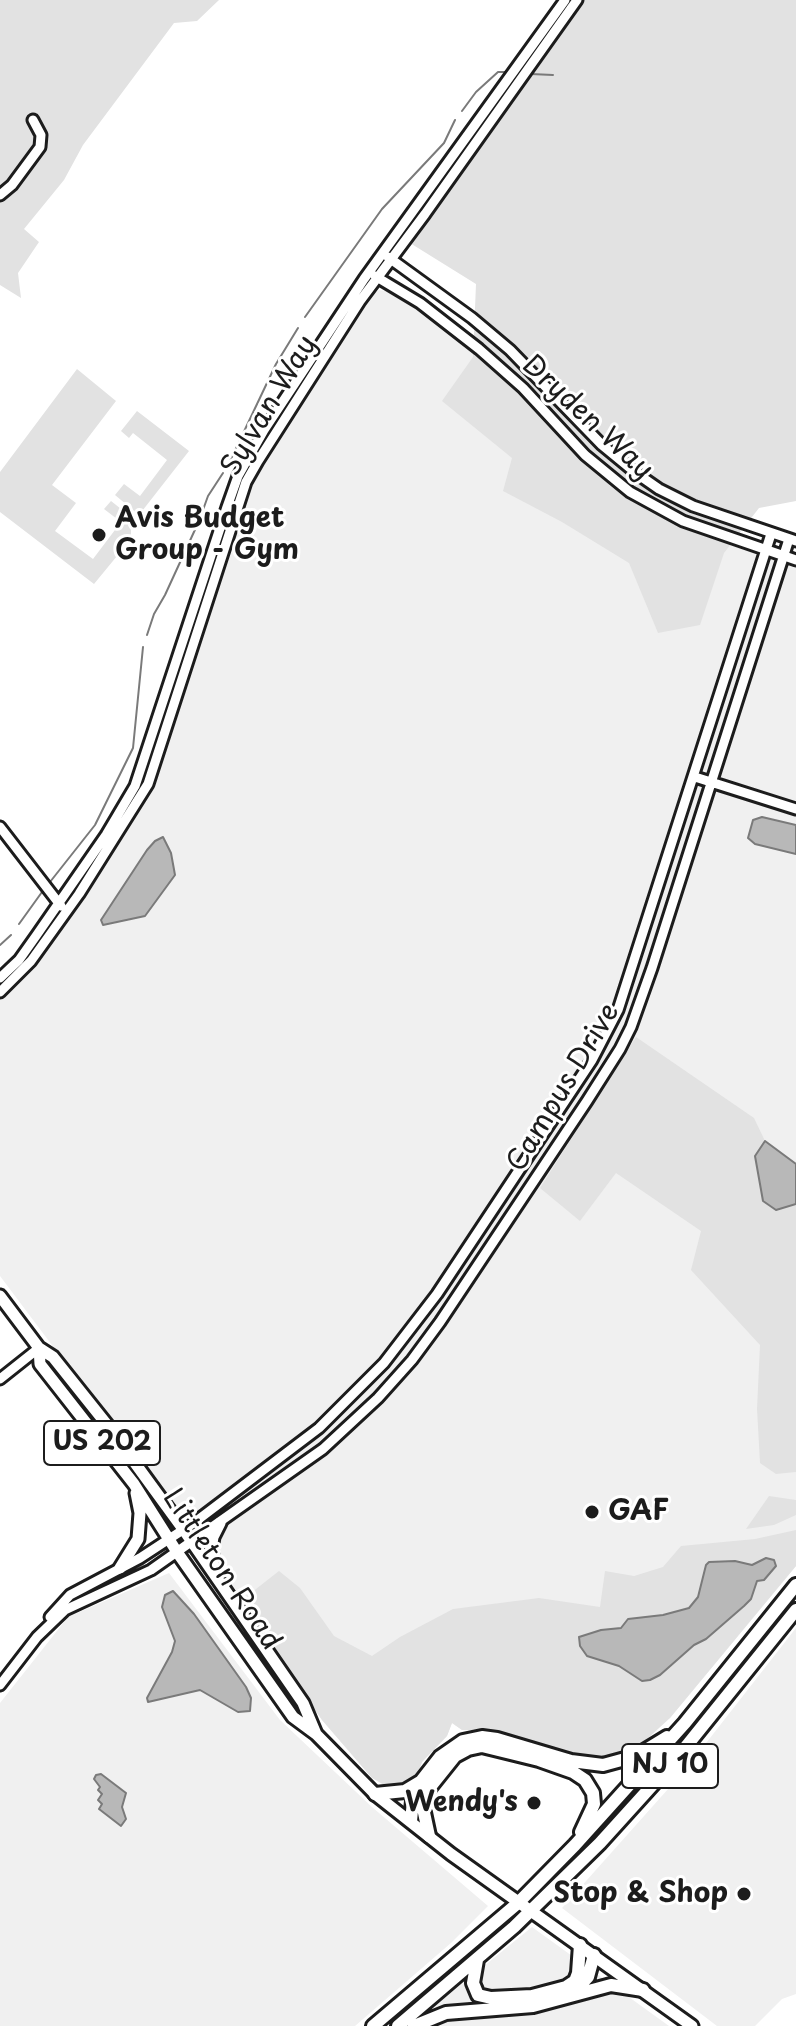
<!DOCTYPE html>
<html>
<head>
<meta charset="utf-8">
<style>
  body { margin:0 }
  canvas { display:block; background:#fff }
</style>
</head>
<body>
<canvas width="796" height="2026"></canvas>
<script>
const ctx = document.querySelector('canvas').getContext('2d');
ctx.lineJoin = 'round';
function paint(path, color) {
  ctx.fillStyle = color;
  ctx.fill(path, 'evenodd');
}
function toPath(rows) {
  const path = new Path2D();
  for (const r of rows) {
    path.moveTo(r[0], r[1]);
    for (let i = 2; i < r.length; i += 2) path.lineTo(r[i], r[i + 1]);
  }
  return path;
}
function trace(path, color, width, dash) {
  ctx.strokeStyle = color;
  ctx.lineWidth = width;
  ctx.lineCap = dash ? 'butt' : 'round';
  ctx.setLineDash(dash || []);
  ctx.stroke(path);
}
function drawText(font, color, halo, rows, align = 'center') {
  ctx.font = font + ' "Playpen Sans",sans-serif';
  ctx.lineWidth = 6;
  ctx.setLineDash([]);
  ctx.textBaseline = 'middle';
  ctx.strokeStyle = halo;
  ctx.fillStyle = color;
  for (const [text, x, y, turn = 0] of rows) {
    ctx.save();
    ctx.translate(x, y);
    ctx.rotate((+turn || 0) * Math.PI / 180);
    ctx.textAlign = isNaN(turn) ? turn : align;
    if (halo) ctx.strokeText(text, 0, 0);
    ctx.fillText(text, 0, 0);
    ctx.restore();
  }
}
const built = toPath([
  [379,290,393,292,432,320,689,532,796,566,796,1566,670,1718,603,1757,568,1754,490,1730,462,1730,452,1723,447,1736,422,1762,416,1778,372,1778,322,1720,273,1650,263,1626,0,1276,0,995,30,971,139,810,154,781,250,487,368,298],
  [169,1573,280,1720,372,1807,488,1906,451,1943,355,2026,0,2026,0,1703,68,1617],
  [796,1628,796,1994,782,1999,755,2026,717,2026,562,1908,685,1770],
  [532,1927,669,2026,410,2026]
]);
const green = toPath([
  [0,0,219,0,197,21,174,23,83,145,64,180,24,229,39,242,18,273,21,298,0,285],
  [572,0,796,0,796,501,759,508,724,553,700,625,658,633,629,563,562,522,503,491,512,458,442,401,473,357,476,284,410,243,579,9],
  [77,369,116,401,52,485,76,503,55,531,93,559,121,522,104,509,111,501,135,520,131,526,131,539,94,584,0,512,0,472],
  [137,411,189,451,139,515,115,495,124,484,140,496,167,460,133,433,129,438,121,431],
  [636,1037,754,1118,765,1141,756,1156,792,1204,796,1204,796,1472,776,1474,760,1463,757,1409,760,1345,691,1270,701,1231,616,1173,580,1221,540,1188],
  [769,1496,796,1500,796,1515,774,1525,746,1529],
  [796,1530,796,1566,670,1718,635,1750,603,1757,568,1754,490,1730,462,1730,452,1723,447,1736,422,1762,416,1778,391,1789,372,1778,322,1720,273,1650,263,1626,242,1600,279,1571,300,1588,334,1636,372,1656,400,1637,453,1609,539,1598,600,1607,605,1571,634,1576,663,1567,681,1546,755,1539]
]);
const water = toPath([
  [762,817,796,825,796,854,755,844,748,838,753,820,762,817],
  [163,837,171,853,175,875,145,916,103,925,101,920,147,850,155,841,163,837],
  [765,1141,796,1164,796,1204,776,1210,763,1201,755,1156,765,1141],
  [766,1558,774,1560,776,1566,764,1580,757,1581,751,1599,744,1606,706,1639,694,1645,660,1675,650,1680,642,1681,619,1666,587,1656,580,1646,579,1637,601,1630,621,1628,628,1619,663,1615,689,1608,698,1597,706,1565,709,1562,735,1561,752,1565,766,1558],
  [173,1591,194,1614,246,1687,251,1698,250,1711,238,1712,200,1690,148,1702,147,1698,172,1652,175,1641,162,1607,165,1595,173,1591],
  [101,1774,126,1793,122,1807,126,1819,121,1826,99,1809,102,1804,98,1800,102,1794,98,1790,100,1787,94,1779,96,1775,101,1774]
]);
const stream = toPath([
  [531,74,553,75],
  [462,111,476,92,498,72,507,72],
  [305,317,382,209,444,143,455,120],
  [230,461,276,364,298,328],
  [147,635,154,614,165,595,199,521,208,496,223,473],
  [50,882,95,825,133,748,143,647],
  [19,924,42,892],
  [0,945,11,935]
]);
const minor = toPath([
  [0,195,12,185,40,147,41,135,33,120],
  [388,257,472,318,510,350,602,445,636,473,659,489,693,506,796,541],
  [375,276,420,303,479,349,523,388,585,455,630,492,683,521,796,560],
  [695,777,796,809],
  [0,827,61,906],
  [0,978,19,960,36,936,106,835,135,786,227,507,238,476,264,430,364,279,565,0],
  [0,992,31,961,79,894,148,784,246,482,258,461,360,301,425,214,577,0],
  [0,1379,39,1348],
  [50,1617,70,1595,140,1558,195,1522,319,1428,384,1363,437,1294,592,1060,618,1010,771,534],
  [0,1685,37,1637,65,1610,151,1570,323,1449,378,1398,412,1360,440,1322,587,1101,620,1049,631,1027,652,968,789,539]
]);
const major = toPath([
  [0,1296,39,1348,53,1357,108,1426,183,1529,303,1703,316,1734],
  [39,1348,40,1364,134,1484,177,1552,293,1717,316,1734,375,1794,451,1854,692,2026],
  [120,1568,138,1539,140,1513,136,1493],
  [214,1568,211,1549,213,1537,220,1523]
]);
const highway = toPath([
  [375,1794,405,1791,420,1782],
  [411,1821,413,1801,422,1780,440,1757,463,1741,482,1737,497,1739,571,1761,603,1765,636,1756,667,1737],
  [429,1836,423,1808,427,1791,455,1756,468,1749,482,1746,539,1760,573,1772,585,1780,593,1793,594,1804,581,1832],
  [477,1960,473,1983,478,1995,491,1998,532,1996,566,1987,575,1981,578,1973,580,1945],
  [572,1994,588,1977,594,1955],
  [373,2026,518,1903,575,1845,685,1723,796,1585],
  [398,2026,514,1927,600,1843,676,1759,796,1610],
  [414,2026,446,2013,533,2006,611,1985,643,1990]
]);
const markers = [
  [99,535,8,"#1c1c1c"],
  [592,1512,8,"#1c1c1c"],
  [534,1803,8,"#1c1c1c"],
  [744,1894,8,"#1c1c1c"]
];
const shields = [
  [102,1443,116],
  [670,1766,96]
];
const shieldNames = [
  ["US 202",102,1443],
  ["NJ 10",670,1766]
];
const streetNames = [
  ["Sylvan Way",270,406,-59],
  ["Dryden Way",587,418,43],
  ["Campus Drive",564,1088,-59],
  ["Littleton Road",221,1570,56]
];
const poiNames = [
  ["Avis Budget",115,519],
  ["Group - Gym",115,551],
  ["GAF",608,1512],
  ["Wendy's",518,1803,"right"],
  ["Stop & Shop",728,1894,"right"]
];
paint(built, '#f0f0f0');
paint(green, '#e2e2e2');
paint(water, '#b8b8b8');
trace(water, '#7a7a7a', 2);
trace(stream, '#7a7a7a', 2);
trace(minor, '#1c1c1c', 15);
trace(major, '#1c1c1c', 17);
trace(highway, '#1c1c1c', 18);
trace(minor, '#fff', 9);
trace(major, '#fff', 11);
trace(highway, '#fff', 12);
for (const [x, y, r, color] of markers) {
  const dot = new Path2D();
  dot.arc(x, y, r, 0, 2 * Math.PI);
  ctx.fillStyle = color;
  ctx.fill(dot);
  trace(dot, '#fff', 3);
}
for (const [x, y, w] of shields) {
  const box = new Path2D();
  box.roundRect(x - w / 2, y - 22, w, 44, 6);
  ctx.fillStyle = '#fff';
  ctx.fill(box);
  trace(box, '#1c1c1c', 2);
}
drawText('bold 26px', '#1c1c1c', null, shieldNames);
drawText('28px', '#1c1c1c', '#fff', streetNames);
drawText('bold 28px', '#1c1c1c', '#fff', poiNames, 'left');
</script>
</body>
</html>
